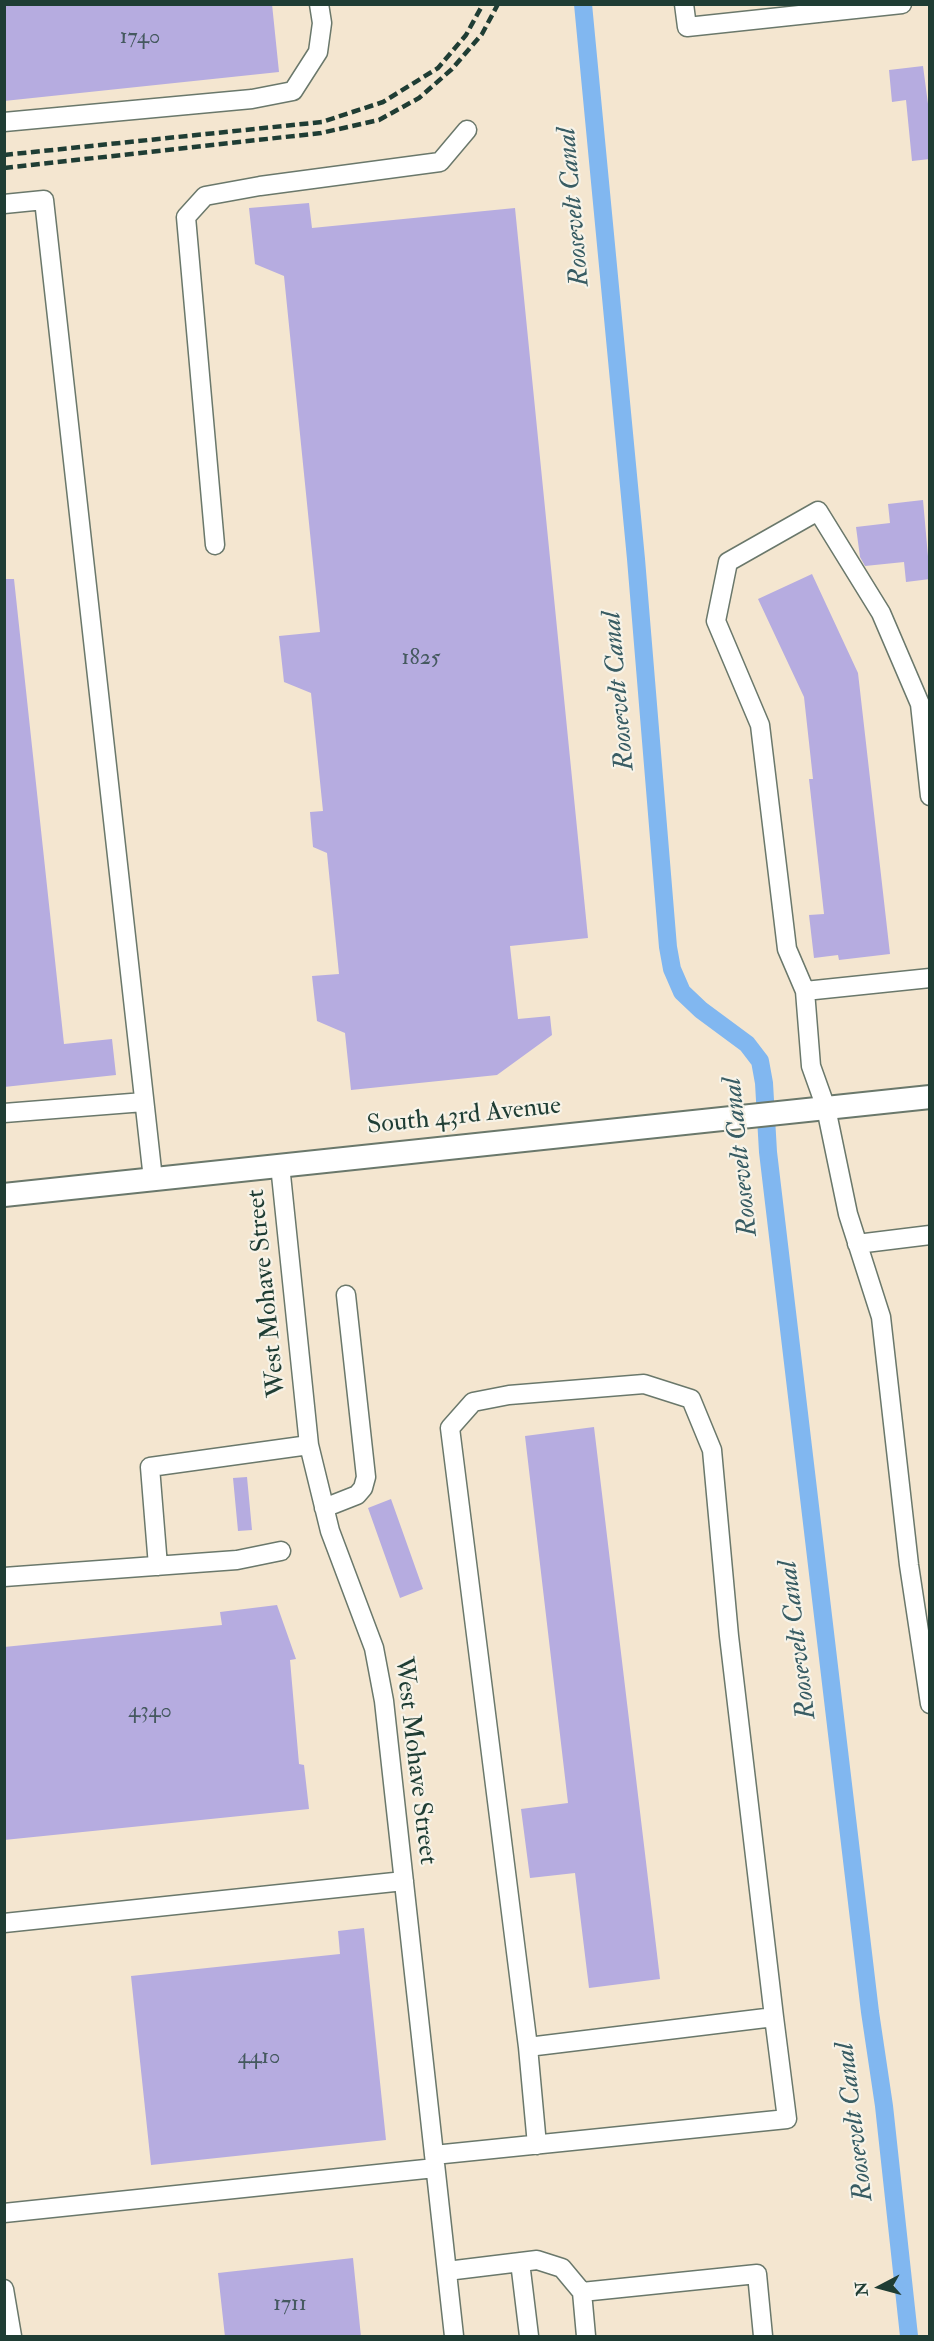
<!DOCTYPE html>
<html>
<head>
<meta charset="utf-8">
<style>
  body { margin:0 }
  #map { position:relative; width:934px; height:2341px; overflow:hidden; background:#f4e6d0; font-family:"IM FELL Double Pica",serif }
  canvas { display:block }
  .frame { position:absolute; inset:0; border:6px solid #1f3d34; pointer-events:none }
  .north { position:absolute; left:850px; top:2257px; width:60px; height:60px; -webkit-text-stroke:4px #f7f3e8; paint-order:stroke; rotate:264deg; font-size:16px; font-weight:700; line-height:24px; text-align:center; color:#1f3d34 }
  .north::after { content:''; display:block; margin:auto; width:21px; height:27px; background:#1f3d34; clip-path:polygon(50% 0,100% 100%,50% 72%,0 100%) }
</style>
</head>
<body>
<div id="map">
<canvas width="934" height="2341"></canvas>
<div class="frame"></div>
<div class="north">N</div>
</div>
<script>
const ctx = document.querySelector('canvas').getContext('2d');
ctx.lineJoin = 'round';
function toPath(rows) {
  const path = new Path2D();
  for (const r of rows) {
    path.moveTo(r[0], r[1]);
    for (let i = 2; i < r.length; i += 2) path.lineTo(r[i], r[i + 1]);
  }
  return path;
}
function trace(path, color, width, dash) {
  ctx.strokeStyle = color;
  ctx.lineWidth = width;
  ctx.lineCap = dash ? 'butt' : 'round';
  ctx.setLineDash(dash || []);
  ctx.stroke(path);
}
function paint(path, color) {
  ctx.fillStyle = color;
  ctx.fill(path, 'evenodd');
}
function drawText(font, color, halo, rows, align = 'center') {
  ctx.font = font + ' "IM FELL Double Pica",serif';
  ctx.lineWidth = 4.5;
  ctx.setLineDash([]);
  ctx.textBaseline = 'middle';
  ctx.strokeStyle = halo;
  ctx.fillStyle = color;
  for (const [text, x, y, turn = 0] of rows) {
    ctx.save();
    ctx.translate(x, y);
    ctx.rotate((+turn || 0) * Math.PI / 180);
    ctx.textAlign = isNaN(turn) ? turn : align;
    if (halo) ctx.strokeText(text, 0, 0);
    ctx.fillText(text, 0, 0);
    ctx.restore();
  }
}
const canal = toPath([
  [583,4,636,559,668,947,672,969,682,992,701,1010,747,1044,760,1061,764,1083,768,1152,870,2012,884,2106,909,2336]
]);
const building = toPath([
  [4,4,272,4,279,72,4,101],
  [923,66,930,119,930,159,912,161,906,100,892,102,889,70],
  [309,203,312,228,515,208,588,938,510,946,518,1019,550,1016,552,1035,497,1075,351,1090,345,1033,317,1021,312,976,339,974,327,853,313,847,310,812,323,811,311,693,284,682,279,636,320,632,284,276,255,264,249,208],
  [923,500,930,579,906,582,904,562,865,566,860,557,856,527,890,523,888,504],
  [812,574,858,673,890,954,839,960,838,955,814,958,809,915,824,914,809,779,813,779,804,697,758,599],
  [4,579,14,579,64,1044,112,1039,116,1075,4,1087],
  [594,1427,660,1979,589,1988,575,1873,530,1878,521,1809,568,1803,525,1436],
  [247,1477,252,1530,238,1531,233,1478],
  [391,1499,423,1589,400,1598,368,1508],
  [277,1605,296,1659,290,1660,299,1764,304,1765,309,1809,4,1840,4,1647,222,1625,220,1612],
  [364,1928,386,2140,151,2165,131,1976,340,1954,338,1931],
  [353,2258,361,2337,225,2337,218,2273]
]);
const minor = toPath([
  [684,4,687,27,902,4],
  [4,122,252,99,293,91,318,52,322,23,319,4],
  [4,204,44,200,153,1179],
  [215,545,186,217,205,196,260,186,440,162,467,130],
  [930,978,805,991,811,1066,826,1108,848,1214,881,1317,909,1565,930,1704],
  [805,991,787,949,760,725,716,621,728,562,818,511,881,613,920,704,930,796],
  [4,1113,144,1102],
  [280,1165,309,1445,330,1531,374,1648,384,1701,454,2336],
  [857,1244,930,1235],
  [324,1508,357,1495,363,1488,366,1477,346,1295],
  [158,1566,150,1467,309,1445],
  [4,1577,237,1560,281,1551],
  [4,1923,404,1881],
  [528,2047,450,1428,473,1402,509,1395,644,1384,691,1399,712,1450,729,1636,774,2017],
  [434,2155,787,2119,774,2017,528,2047,537,2145],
  [4,2213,435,2168],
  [520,2262,529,2336],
  [447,2271,537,2260,562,2268,582,2292],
  [4,2289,12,2336],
  [586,2336,582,2292,757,2274,763,2336]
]);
const major = toPath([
  [4,1195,930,1097]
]);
const rail = toPath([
  [4,155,322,122,383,102,438,68,466,35,483,4],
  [4,168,321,133,379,120,419,98,452,69,482,34,498,4]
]);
const numberNames = [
  ["1740",140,38],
  ["1825",421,659],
  ["4340",150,1712],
  ["4410",259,2058],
  ["1711",290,2305]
];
const streetNames = [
  ["South 43rd Avenue",464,1117,-6],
  ["West Mohave Street",268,1293,-96],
  ["West Mohave Street",414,1761,83]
];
const waterNames = [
  ["Roosevelt Canal",575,207,-95],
  ["Roosevelt Canal",620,691,-95],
  ["Roosevelt Canal",742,1157,-96],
  ["Roosevelt Canal",799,1640,-97],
  ["Roosevelt Canal",856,2122,-97]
];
trace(canal, '#81b7f0', 18);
paint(building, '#b6ace0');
trace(minor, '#6a786b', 21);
trace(major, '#6a786b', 26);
trace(minor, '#fff', 18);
trace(major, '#fff', 22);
trace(rail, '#1f3d34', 4.5, [9, 4.5]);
drawText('22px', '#45595f', null, numberNames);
drawText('26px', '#1f3d34', '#f7f3e8', streetNames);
drawText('italic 27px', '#385c63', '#f7f3e8', waterNames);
</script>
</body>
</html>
